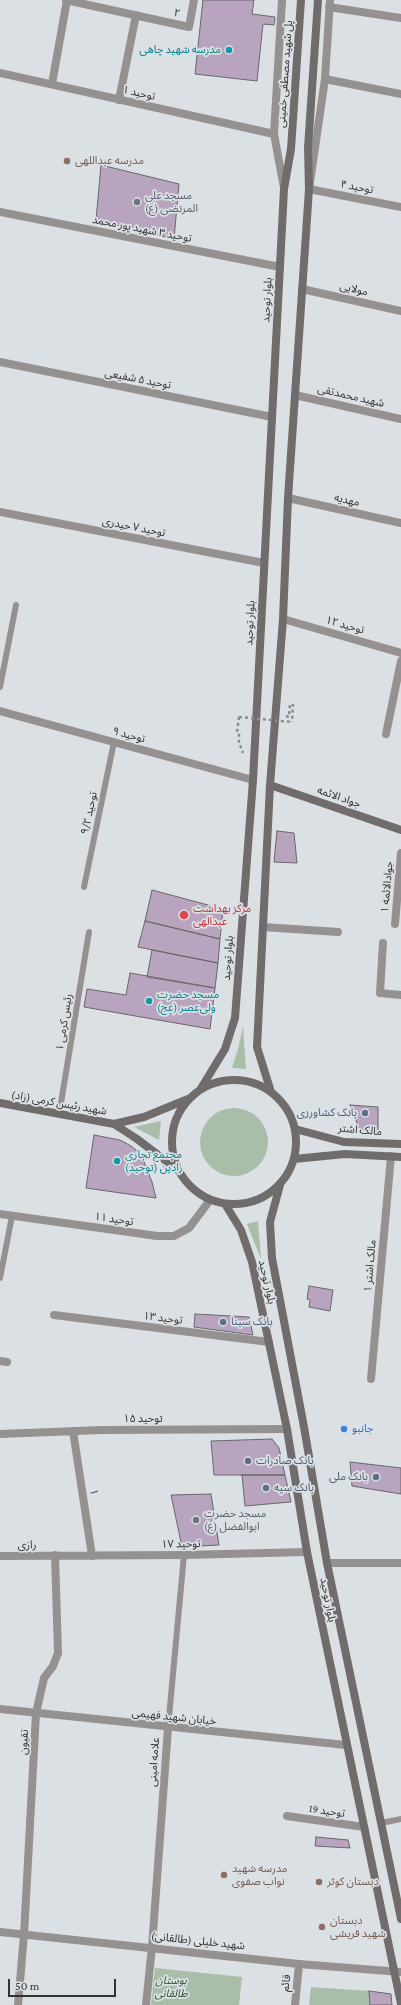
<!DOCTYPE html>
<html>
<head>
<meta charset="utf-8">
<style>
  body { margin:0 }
  #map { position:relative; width:401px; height:2005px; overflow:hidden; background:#dbe0e4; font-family:"Crimson Pro",serif }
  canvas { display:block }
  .scale { position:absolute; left:8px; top:1979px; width:108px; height:18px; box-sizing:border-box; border:2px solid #313334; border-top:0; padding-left:5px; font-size:12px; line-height:14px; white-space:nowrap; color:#313334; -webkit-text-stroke:3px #dbe0e4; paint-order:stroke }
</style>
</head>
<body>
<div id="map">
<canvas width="401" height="2005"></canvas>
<div class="scale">50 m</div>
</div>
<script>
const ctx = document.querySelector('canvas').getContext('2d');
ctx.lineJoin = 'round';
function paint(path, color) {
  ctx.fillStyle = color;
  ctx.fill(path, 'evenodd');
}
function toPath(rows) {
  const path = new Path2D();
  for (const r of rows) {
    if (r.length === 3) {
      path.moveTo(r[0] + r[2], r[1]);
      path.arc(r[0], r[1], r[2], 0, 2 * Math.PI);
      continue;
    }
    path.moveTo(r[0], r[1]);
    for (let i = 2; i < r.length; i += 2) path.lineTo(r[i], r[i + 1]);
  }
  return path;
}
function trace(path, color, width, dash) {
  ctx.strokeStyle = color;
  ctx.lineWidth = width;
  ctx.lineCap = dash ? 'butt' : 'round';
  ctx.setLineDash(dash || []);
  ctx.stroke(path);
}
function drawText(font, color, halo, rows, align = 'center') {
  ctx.font = font + ' "Crimson Pro","Noto Sans Arabic",serif';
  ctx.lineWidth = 3.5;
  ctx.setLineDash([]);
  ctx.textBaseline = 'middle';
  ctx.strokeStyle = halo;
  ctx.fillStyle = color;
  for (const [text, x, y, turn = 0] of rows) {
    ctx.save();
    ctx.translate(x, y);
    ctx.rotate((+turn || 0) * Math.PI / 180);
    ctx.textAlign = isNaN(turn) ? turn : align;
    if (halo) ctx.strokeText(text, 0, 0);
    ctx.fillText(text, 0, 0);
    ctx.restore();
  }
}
const green = toPath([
  [243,1026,246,1069,232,1068,238,1049],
  [234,1142,34],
  [161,1121,159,1140,134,1127],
  [258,1221,261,1259,247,1224],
  [155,1968,242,1977,239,2005,151,2005],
  [311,1987,369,1991,370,2005,309,2005]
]);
const building = toPath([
  [203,0,254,0,252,14,275,17,274,25,263,24,257,81,195,74,203,0],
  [101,165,179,184,174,239,96,220,101,165],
  [277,831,294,833,297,863,274,862,277,831],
  [152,890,223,909,220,939,145,921,152,890],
  [145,921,220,939,218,963,138,947,145,921],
  [152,950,218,963,215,988,147,977,152,950],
  [130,973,215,988,210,1029,84,1007,87,989,126,995,130,973],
  [350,1105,378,1107,378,1132,364,1130,359,1128,350,1105],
  [94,1135,120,1140,131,1146,141,1154,152,1182,156,1198,86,1188,94,1135],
  [309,1286,333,1290,330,1311,309,1307,310,1300,307,1299,309,1286],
  [195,1314,249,1317,253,1335,194,1327,195,1314],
  [272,1439,279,1448,285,1475,214,1475,211,1441,272,1439],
  [350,1462,401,1468,401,1494,352,1486,350,1462],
  [242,1475,285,1475,291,1502,245,1506,242,1475],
  [211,1494,219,1545,182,1547,171,1495,211,1494],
  [316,1837,348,1840,350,1848,315,1846,316,1837],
  [369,1991,391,1994,392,2005,370,2005,369,1991]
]);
const path = toPath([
  [286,716,289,717,290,704,293,705,292,722],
  [239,717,237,732,239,733,239,742,243,753]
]);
const service = toPath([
  [0,687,16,605],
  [84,887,114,742],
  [59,1115,89,932],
  [0,1278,12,1216],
  [168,1728,184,1555],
  [381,1823,401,1819]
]);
const minor = toPath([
  [66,0,189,27,194,0],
  [282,0,274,134,284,188],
  [330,0,325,79,309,189,401,207],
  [329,7,401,18],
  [0,73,274,134],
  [325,79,401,94],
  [52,84,67,0],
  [119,100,136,15],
  [0,212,280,267],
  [302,289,401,311],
  [0,362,272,417],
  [295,395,401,419],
  [288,498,401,523],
  [0,512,264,563],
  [283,619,401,653],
  [0,711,253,780],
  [386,734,401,661],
  [395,924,401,853],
  [263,927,338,932],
  [383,943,380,993,401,995],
  [0,1214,157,1236,174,1236,189,1228,210,1200],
  [54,1315,269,1342],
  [0,1361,7,1362],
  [371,1379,391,1156],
  [73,1431,92,1556],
  [0,1434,102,1430,287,1429],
  [0,1556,184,1555,307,1552],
  [327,1563,401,1563],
  [287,1816,364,1827],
  [18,2005,24,1935,36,1713,44,1678,53,1666,58,1653,55,1555],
  [146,2005,152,1947,168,1728],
  [295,2005,299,1964]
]);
const tertiary = toPath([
  [0,1709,346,1745],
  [0,1932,299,1964,401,1972]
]);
const secondary = toPath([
  [270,785,401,830],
  [234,1142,62],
  [200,1090,225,1049,235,1018,253,780,284,189,291,149,301,0],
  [271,1092,257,1047,270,785,283,619,288,498,309,189,308,148,318,0],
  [0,1103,114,1124,137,1139,178,1170],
  [114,1124,144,1117,188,1099],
  [295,1129,344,1142,401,1144],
  [294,1159,345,1154,401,1157],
  [280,1185,270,1222,272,1258,304,1427,327,1563,401,1919],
  [225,1204,241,1230,252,1262,287,1429,307,1552,401,2004]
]);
const pathBridge = toPath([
  [239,717,292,722]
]);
const markers = [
  [229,50,4,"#0f9aa8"],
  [67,161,4,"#8d6e63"],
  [137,202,4,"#6b7280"],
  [184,915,5,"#e0444e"],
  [149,1001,4,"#0f9aa8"],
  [365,1113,4,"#5c6f8a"],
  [117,1161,4,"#0f9aa8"],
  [223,1322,4,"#5c6f8a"],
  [344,1429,4,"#3f7fe0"],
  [248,1461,4,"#5c6f8a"],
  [376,1477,4,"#5c6f8a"],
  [266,1488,4,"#5c6f8a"],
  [196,1520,4,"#6b7280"],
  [224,1875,4,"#8d6e63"],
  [319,1882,4,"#8d6e63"],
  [322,1927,4,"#8d6e63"]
];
const streetNames = [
  ["۲",177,13,12],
  ["پل شهید مصطفی خمینی",285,74,-86],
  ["توحید ۱",139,93,13],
  ["توحید ۴",357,187,11],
  ["توحید ۳ شهيد پور محمد",142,229,11],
  ["مولایی",354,289,13],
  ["بلوار توحید",267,300,-87],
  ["توحید ۵ شفیعی",138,379,11],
  ["شهید محمدتقی",351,396,13],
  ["مهدیه",347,500,12],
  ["توحید ۷ حیدری",134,527,11],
  ["بلوار توحید",250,623,-87],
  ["توحید ۱۲",345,625,16],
  ["توحید ۹",129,735,15],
  ["جواد الائمه",339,797,19],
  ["توحید ۹/۲",89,813,-78],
  ["جوادالائمه ۱",387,887,-85],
  ["بلوار توحید",228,958,-86],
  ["رئیس کرمی ۱",64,1022,-81],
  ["شهید رئیس کرمی (زاد)",59,1103,10],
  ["مالک اشتر",360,1130,5],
  ["توحید ۱۱",114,1219,8],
  ["مالک اشتر ۱",370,1266,-85],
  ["بلوار توحید",267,1282,77],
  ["توحید ۱۳",163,1318,7],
  ["توحید ۱۵",143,1419],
  ["۱",94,1492,81],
  ["توحید ۱۷",181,1544,-1],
  ["رازی",27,1545,-1],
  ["بلوار توحید",328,1600,79],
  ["خیابان شهید فهیمی",174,1717,6],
  ["تقیون",24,1742,-87],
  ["علامه امینی",154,1762,-86],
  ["توحید 19",327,1811,8],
  ["شهید خلیلی (طالقانی)",198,1941,6],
  ["قائم",286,1983,-84]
];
const cultureNames = [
  ["مدرسه شهید چاهی",221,50,"right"],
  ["مسجد حضرت",157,995],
  ["ولی‌عصر (عج)",157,1008],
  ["مجتمع تجاری",125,1155],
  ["رادین (توحید)",125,1168]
];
const educationNames = [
  ["مدرسه عبداللهی",75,161],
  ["مدرسه شهید",232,1869],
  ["نواب صفوی",232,1882],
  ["دبستان کوثر",327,1882],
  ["دبستان",330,1921],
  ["شهید قریشی",330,1934]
];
const worshipNames = [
  ["مسجد علی",145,196],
  ["المرتضی (ع)",145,209],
  ["مسجد حضرت",204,1514],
  ["ابوالفضل (ع)",204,1527]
];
const healthNames = [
  ["مرکز بهداشت",193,909],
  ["عبدالهی",193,922]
];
const serviceNames = [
  ["بانک کشاورزی",357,1113,"right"],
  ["بانک سینا",231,1322],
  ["بانک صادرات",256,1461],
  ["بانک ملی",368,1477,"right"],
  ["بانک سپه",274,1488]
];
const shopNames = [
  ["جانبو",352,1429]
];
const parkNames = [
  ["بوستان",171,1981],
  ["طالقانی",171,1994]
];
paint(green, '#a8bea9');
paint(building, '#b9a4bf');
trace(building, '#69666a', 1);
trace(path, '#888c8f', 2.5, [3, 3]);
trace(service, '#949190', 6);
trace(minor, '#949190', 8);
trace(tertiary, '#949190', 8);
trace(secondary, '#706c6b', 8);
trace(pathBridge, '#888c8f', 2.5, [3, 3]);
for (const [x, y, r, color] of markers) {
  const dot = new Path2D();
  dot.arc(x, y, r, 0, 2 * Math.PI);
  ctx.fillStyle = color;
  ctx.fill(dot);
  trace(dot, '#dbe0e4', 1.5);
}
drawText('11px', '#313334', '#dbe0e4', streetNames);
drawText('11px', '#0d838f', '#dbe0e4', cultureNames, 'left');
drawText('11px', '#785e54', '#dbe0e4', educationNames, 'left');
drawText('11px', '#5b616d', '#dbe0e4', worshipNames, 'left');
drawText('11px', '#be3a42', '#dbe0e4', healthNames, 'left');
drawText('11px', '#4e5e75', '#dbe0e4', serviceNames, 'left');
drawText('11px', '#366cbe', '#dbe0e4', shopNames, 'left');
drawText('italic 11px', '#2a522e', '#dbe0e4', parkNames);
</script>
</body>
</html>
